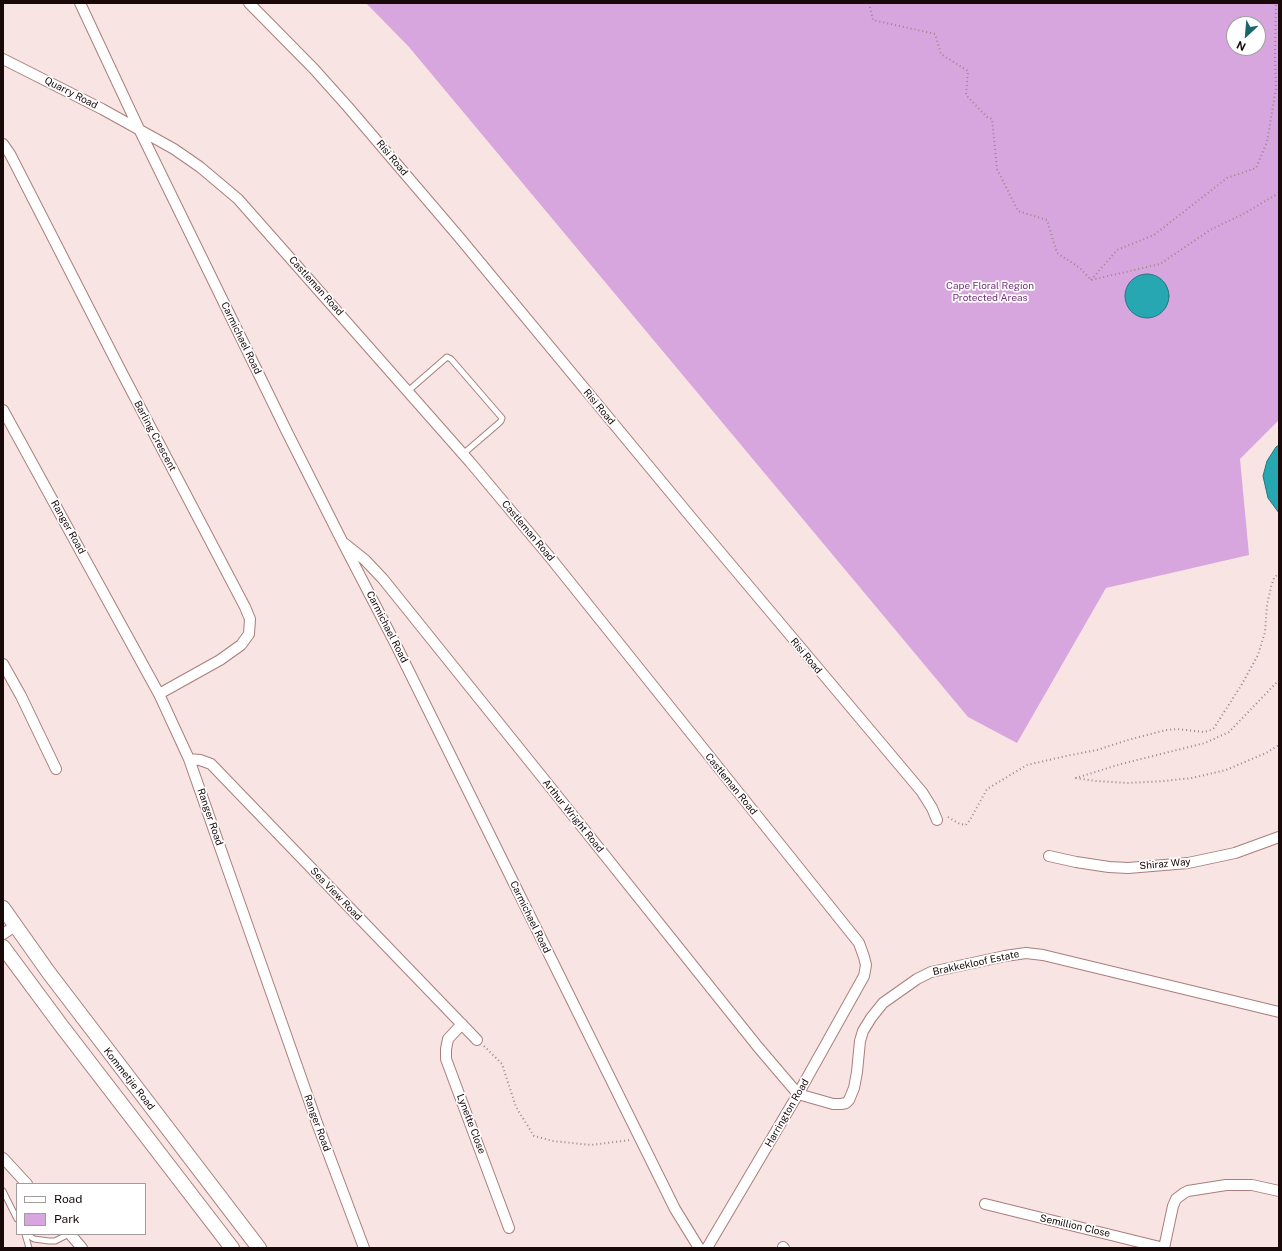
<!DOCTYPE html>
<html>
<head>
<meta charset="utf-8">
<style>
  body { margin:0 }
  #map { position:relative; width:1282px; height:1251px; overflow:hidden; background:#f8e4e2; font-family:"Public Sans",sans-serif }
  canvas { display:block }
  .frame { position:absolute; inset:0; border:4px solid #180808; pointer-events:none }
  .legend { position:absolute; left:16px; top:1183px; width:130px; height:52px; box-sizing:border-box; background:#fff; border:1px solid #a39c9c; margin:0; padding:5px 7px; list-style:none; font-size:12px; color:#180808 }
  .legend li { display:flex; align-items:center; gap:8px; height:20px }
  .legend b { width:20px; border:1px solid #a39c9c }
  .north { position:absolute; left:1226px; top:16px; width:40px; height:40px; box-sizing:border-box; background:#fff; border:1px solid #a39c9c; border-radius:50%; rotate:206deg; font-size:11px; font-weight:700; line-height:16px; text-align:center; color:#180808 }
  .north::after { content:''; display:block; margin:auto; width:14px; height:18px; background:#19676d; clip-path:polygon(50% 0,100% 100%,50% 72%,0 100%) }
</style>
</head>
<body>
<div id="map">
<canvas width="1282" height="1251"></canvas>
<div class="frame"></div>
<ul class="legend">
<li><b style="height:5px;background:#fff"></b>Road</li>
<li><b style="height:11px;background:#d8a6de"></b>Park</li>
</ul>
<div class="north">N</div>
</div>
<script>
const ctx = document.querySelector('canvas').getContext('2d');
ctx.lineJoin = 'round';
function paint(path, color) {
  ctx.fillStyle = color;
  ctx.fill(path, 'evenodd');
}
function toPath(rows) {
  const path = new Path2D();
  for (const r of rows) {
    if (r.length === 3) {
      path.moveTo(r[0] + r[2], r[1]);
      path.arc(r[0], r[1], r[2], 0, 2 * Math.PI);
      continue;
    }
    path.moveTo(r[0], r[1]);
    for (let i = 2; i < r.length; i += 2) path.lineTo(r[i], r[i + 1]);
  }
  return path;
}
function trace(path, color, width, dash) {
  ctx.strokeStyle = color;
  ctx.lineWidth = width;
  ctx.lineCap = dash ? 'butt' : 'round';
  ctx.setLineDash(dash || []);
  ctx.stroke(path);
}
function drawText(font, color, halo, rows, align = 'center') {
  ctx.font = font + ' "Public Sans",sans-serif';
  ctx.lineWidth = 3.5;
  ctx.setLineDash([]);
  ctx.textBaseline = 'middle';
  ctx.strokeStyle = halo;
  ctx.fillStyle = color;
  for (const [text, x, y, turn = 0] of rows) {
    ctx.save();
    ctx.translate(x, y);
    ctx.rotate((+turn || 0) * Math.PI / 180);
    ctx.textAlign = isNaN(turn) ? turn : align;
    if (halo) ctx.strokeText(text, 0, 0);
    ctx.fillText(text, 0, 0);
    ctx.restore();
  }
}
const green = toPath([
  [366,3,1279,3,1279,420,1240,459,1249,555,1106,588,1017,743,968,717,409,47],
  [1234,24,1258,24,1258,48,1234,48]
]);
const water = toPath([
  [1147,296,22],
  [1279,445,1279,513,1268,498,1263,476,1267,461,1276,447,1279,445]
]);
const path = toPath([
  [869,3,873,20,935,34,941,54,968,71,966,95,987,117,992,119,997,169,1018,211,1047,220,1057,253,1080,268,1091,280,1160,264,1210,230,1245,213,1279,193],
  [1091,280,1117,250,1154,235,1227,178,1256,168,1267,142,1276,88,1275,55,1276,3],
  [1279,680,1229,732,1205,743,1121,764,1076,778,1096,781,1128,783,1164,781,1192,778,1226,770,1266,753,1279,745],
  [948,817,960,824,966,825,970,820,987,789,1027,765,1066,756,1097,750,1128,740,1166,730,1177,729,1204,732,1211,730,1214,728,1242,684,1258,655,1265,632,1267,605,1271,587,1274,578,1279,573],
  [484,1046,502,1064,516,1107,534,1136,553,1141,591,1145,630,1140]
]);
const lane = toPath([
  [408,391,447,357,451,359,502,418,501,421,499,423,463,454],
  [3,1191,17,1219],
  [25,1234,29,1248],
  [26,1234,34,1239,49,1241,55,1241,69,1234]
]);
const street = toPath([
  [80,3,139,129,287,432,343,543,396,645,675,1209,699,1248],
  [249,3,314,69,348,107,459,237,695,522,922,792,932,808,937,820],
  [3,59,102,109,174,149,200,167,238,199,470,462,553,561,859,943,864,957,866,965,864,976,798,1094,707,1248],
  [3,144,10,154,121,371,245,607,250,619,249,634,241,645,220,660,159,694],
  [3,410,159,694,189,759,317,1123,364,1248],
  [345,544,365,560,383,579,543,778,758,1047,798,1094,833,1104,841,1104,846,1103,849,1100,854,1088,857,1072,860,1041,863,1031,871,1018,883,1003,917,979,931,972,1005,956,1026,953,1043,955,1279,1012],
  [3,664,21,696,56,769],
  [189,759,200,760,211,764,477,1040],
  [1049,856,1076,862,1109,867,1128,868,1188,863,1235,853,1279,837],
  [3,934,15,926],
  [462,1024,448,1039,446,1049,446,1059,509,1228],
  [3,1158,27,1184],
  [985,1204,1164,1248],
  [70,1234,82,1248],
  [783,1247,784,1248],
  [1164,1248,1173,1206,1176,1199,1184,1193,1188,1191,1226,1185,1252,1185,1279,1191]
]);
const secondary = toPath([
  [3,908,49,973,259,1248],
  [3,947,60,1024,232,1248]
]);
const streetNames = [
  ["Quarry Road",71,93,27],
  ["Risi Road",392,158,50],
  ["Castleman Road",316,286,48],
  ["Carmichael Road",241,338,64],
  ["Risi Road",599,407,50],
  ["Barling Crescent",155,436,62],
  ["Ranger Road",68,527,61],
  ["Castleman Road",528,531,50],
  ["Carmichael Road",387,627,63],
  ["Risi Road",806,656,50],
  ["Castleman Road",731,784,51],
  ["Arthur Wright Road",573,816,51],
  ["Ranger Road",210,817,71],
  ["Shiraz Way",1165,864,-5],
  ["Sea View Road",336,894,46],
  ["Carmichael Road",530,917,64],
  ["Brakkekloof Estate",976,963,-12],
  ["Kommetjie Road",129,1079,52],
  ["Harrington Road",787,1113,-60],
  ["Ranger Road",317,1123,70],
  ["Lynette Close",471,1124,69],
  ["Semillion Close",1075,1226,13]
];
const parkNames = [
  ["Cape Floral Region",990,286],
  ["Protected Areas",990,298]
];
paint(green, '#d8a6de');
paint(water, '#27a7b1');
trace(water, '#22777e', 1);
trace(lane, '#aa7e7b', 7);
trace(street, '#aa7e7b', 12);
trace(secondary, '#aa7e7b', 16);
trace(path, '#9a8887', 2, [1, 3]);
trace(lane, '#fff', 5);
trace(street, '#fff', 10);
trace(secondary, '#fff', 14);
drawText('10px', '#180808', '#fff', streetNames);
drawText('10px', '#72307b', '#fff', parkNames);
</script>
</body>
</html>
